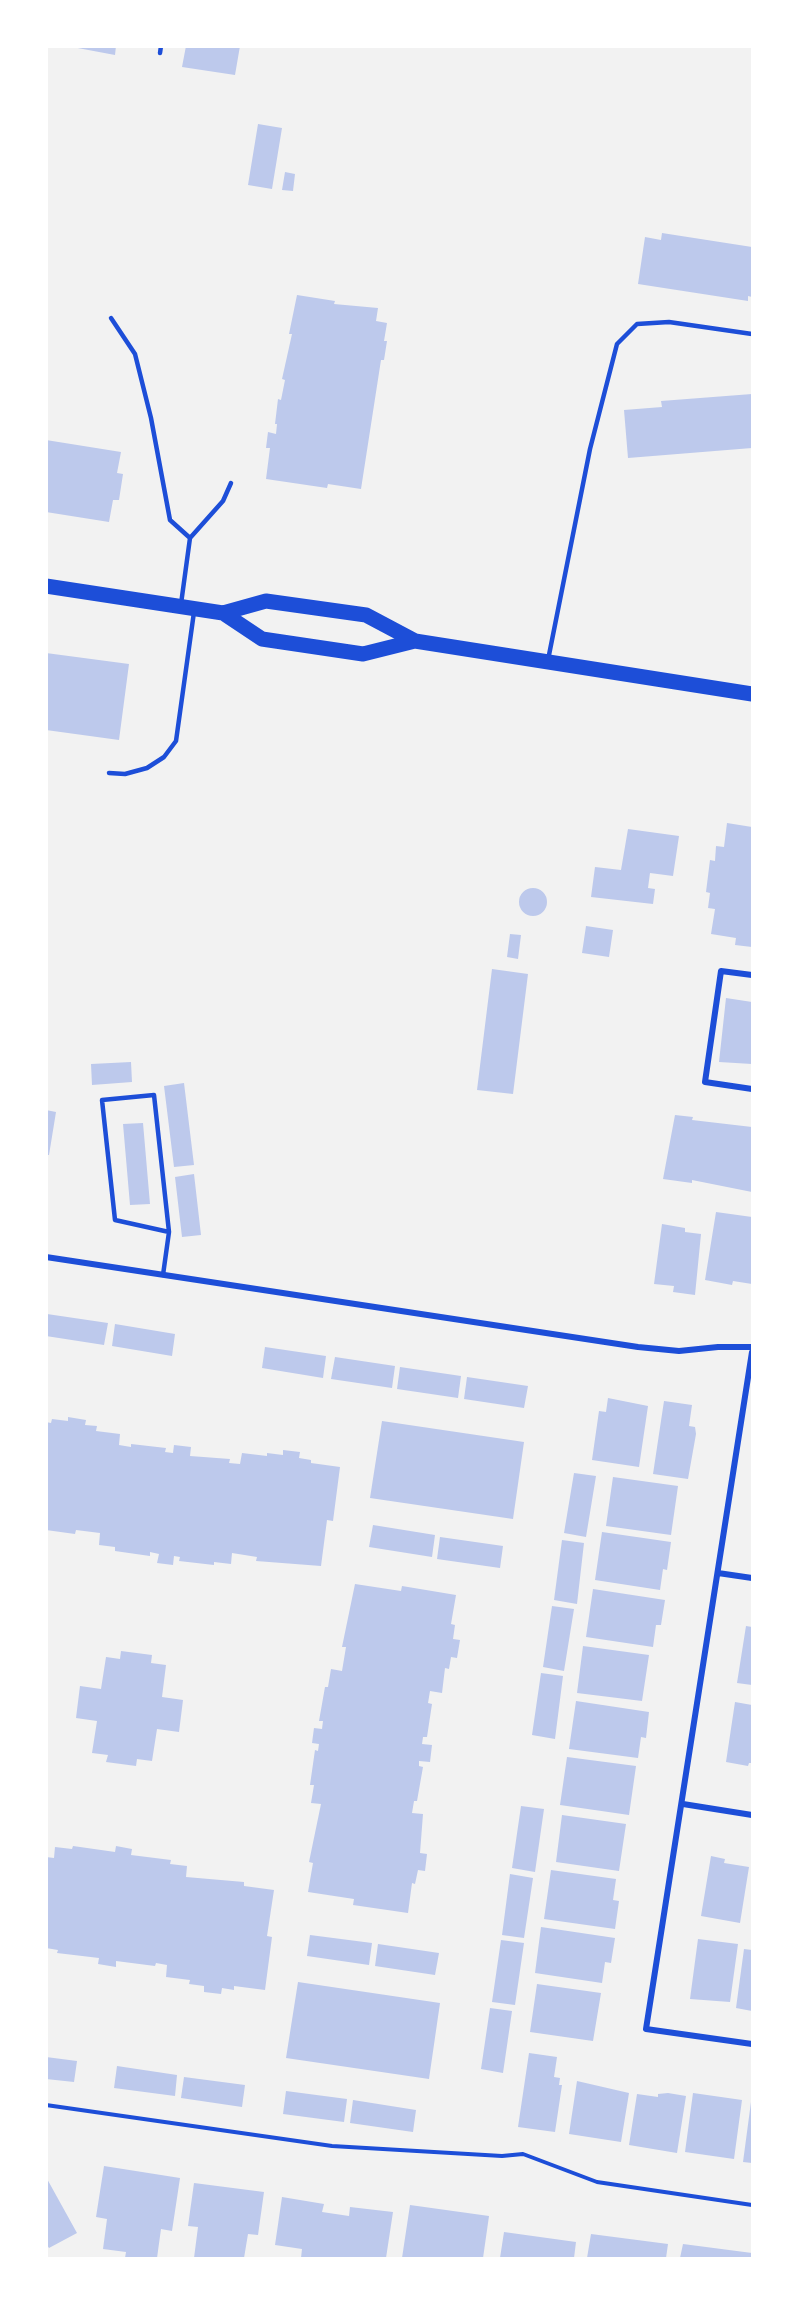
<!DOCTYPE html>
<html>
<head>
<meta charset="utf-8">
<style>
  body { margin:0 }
  #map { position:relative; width:799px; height:2305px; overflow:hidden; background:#f2f2f2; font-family:"Exo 2",sans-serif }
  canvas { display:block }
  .frame { position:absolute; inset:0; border:48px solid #fff; pointer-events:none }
</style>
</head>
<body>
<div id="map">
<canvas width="799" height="2305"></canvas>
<div class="frame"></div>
</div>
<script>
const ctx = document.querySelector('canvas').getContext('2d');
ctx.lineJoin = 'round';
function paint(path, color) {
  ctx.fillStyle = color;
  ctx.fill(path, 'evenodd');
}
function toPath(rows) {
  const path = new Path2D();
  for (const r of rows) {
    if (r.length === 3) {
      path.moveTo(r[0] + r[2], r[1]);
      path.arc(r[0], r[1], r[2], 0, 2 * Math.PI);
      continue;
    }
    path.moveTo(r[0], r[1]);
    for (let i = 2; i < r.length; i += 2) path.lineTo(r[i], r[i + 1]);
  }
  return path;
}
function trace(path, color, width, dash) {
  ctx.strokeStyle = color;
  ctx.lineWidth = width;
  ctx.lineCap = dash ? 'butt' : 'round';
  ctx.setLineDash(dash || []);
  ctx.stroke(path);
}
const building = toPath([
  [67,46,116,46,115,55],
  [186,46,240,46,235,75,182,67],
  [258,124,282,128,272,189,248,185],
  [285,172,295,174,293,191,282,190],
  [662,233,752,247,752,297,748,296,748,301,638,284,645,237,661,240],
  [297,295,335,301,334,304,378,308,376,321,387,323,384,341,387,341,384,360,381,360,361,489,328,484,327,488,266,479,270,448,266,448,268,432,276,434,277,424,275,424,278,399,281,400,285,380,282,379,292,334,289,334],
  [752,394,752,448,628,458,624,410,662,407,661,401],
  [46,440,121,452,117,473,123,474,119,500,113,500,109,522,46,512],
  [46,653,129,664,119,740,46,730],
  [727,823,752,827,752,947,735,945,736,938,711,934,715,909,708,908,710,893,706,892,710,860,715,861,716,846,724,847],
  [628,829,679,836,673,876,650,873,648,888,655,889,653,904,591,897,595,867,621,870],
  [533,902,14],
  [586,926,613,930,609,957,582,953],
  [510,934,521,935,518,959,507,957],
  [492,969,528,974,513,1094,477,1090],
  [726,998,752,1002,752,1064,719,1062],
  [131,1062,132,1082,92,1085,91,1064],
  [184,1083,194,1165,174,1167,164,1086],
  [46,1110,56,1112,49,1155,46,1155],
  [675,1115,693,1117,692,1120,752,1127,752,1192,692,1180,692,1183,663,1179],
  [143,1123,150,1204,130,1205,123,1124],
  [194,1174,201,1235,182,1237,175,1177],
  [716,1212,752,1217,752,1284,733,1281,732,1285,705,1280],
  [662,1224,685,1228,685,1232,701,1234,695,1295,673,1292,674,1286,654,1284],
  [47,1314,108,1323,104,1345,46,1336],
  [115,1324,175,1334,172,1356,112,1346],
  [265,1347,326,1356,323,1378,262,1368],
  [335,1357,395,1366,392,1388,331,1379],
  [400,1367,461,1376,458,1398,397,1389],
  [467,1377,528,1386,524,1408,464,1399],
  [608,1398,648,1406,639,1467,592,1460,599,1411,606,1412],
  [664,1401,692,1405,689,1426,695,1427,696,1434,688,1479,653,1474],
  [68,1417,86,1420,85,1425,97,1426,96,1431,120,1434,119,1445,131,1447,131,1444,166,1448,165,1452,173,1453,174,1445,191,1447,190,1456,230,1459,229,1463,240,1464,242,1453,267,1456,267,1453,283,1455,283,1450,300,1452,299,1458,311,1460,311,1463,340,1467,333,1521,327,1520,321,1566,256,1561,257,1557,232,1553,231,1564,214,1562,214,1565,179,1561,180,1557,174,1556,173,1565,157,1563,159,1554,150,1552,150,1556,115,1551,115,1547,99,1545,100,1533,76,1530,75,1534,46,1530,46,1422,51,1423,52,1419,68,1421],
  [382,1421,524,1442,513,1519,370,1498],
  [574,1473,596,1476,586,1537,564,1533],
  [613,1477,678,1486,671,1535,606,1526],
  [373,1525,435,1535,432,1557,369,1547],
  [602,1532,671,1542,667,1570,663,1569,660,1590,595,1580],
  [440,1537,503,1546,500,1568,437,1559],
  [562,1540,584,1543,577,1604,554,1600],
  [355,1584,401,1591,402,1586,456,1595,451,1624,455,1625,453,1639,460,1640,457,1658,451,1657,449,1669,445,1668,442,1693,430,1691,428,1703,432,1704,427,1737,423,1737,422,1744,432,1745,430,1762,419,1761,419,1766,423,1767,417,1801,414,1801,412,1813,423,1814,420,1853,427,1854,425,1871,418,1870,415,1884,412,1883,408,1913,353,1905,354,1899,308,1892,313,1863,309,1862,321,1804,311,1803,314,1785,310,1785,315,1750,318,1751,319,1744,312,1743,314,1728,322,1729,323,1721,319,1721,325,1687,328,1687,331,1669,342,1671,346,1647,342,1647],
  [593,1589,665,1600,661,1625,656,1625,653,1647,586,1637],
  [552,1606,574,1609,564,1671,543,1667],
  [746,1626,752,1627,752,1685,737,1683],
  [583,1646,649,1655,642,1701,577,1693],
  [121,1651,152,1655,151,1663,166,1665,162,1697,183,1700,179,1732,157,1729,152,1761,137,1759,136,1766,106,1762,108,1755,92,1753,97,1721,76,1718,80,1686,101,1689,106,1657,120,1659],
  [541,1673,563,1676,555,1739,532,1735],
  [576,1701,649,1712,646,1738,641,1737,638,1758,569,1749],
  [735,1702,752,1705,752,1763,749,1763,748,1766,726,1762],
  [567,1757,636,1766,629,1815,560,1805],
  [521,1806,544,1809,535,1872,512,1868],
  [562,1815,626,1824,619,1871,556,1862],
  [73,1846,115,1852,116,1846,132,1849,131,1855,171,1860,170,1864,187,1866,186,1877,244,1882,244,1886,274,1890,267,1936,272,1937,265,1990,234,1986,234,1990,222,1988,221,1994,204,1992,204,1986,189,1984,190,1980,166,1977,167,1965,156,1963,155,1966,116,1961,116,1967,98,1964,99,1958,57,1953,58,1950,46,1948,46,1857,54,1858,55,1847,72,1849],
  [711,1856,725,1859,724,1863,749,1867,740,1923,701,1916],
  [551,1870,616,1879,613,1900,619,1901,615,1929,544,1919],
  [510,1874,533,1878,524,1938,502,1935],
  [541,1927,615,1938,611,1963,605,1962,602,1983,535,1973],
  [310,1935,372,1943,369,1965,307,1956],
  [698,1939,738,1944,730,2002,690,1999],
  [501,1940,524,1943,515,2005,492,2002],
  [378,1944,439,1953,435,1975,375,1966],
  [744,1949,752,1950,752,2011,736,2008],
  [298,1982,440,2003,429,2079,286,2058],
  [537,1984,601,1993,593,2041,530,2032],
  [490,2008,512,2011,503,2073,481,2069],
  [529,2053,557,2057,554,2077,560,2078,559,2085,562,2085,555,2132,518,2127],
  [46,2057,77,2061,74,2082,46,2079],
  [117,2066,177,2075,175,2096,114,2088],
  [184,2077,245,2085,242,2107,181,2098],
  [577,2081,629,2093,621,2142,569,2134],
  [286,2091,347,2099,344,2122,283,2114],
  [668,2093,686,2096,677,2153,629,2145,637,2094,658,2097,658,2094],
  [693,2093,742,2100,734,2159,685,2152],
  [353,2100,416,2110,413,2132,350,2123],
  [751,2102,752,2102,752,2163,743,2162],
  [104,2166,180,2178,172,2231,161,2229,157,2258,125,2258,126,2252,103,2249,107,2219,96,2217],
  [46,2177,77,2233,49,2248,46,2244],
  [194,2183,264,2192,258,2235,248,2234,244,2258,194,2258,198,2227,188,2226],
  [282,2197,324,2204,322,2212,349,2216,350,2207,393,2212,386,2258,301,2258,302,2249,275,2245],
  [410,2205,489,2216,483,2258,402,2258],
  [504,2232,576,2242,574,2258,500,2258],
  [591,2234,668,2244,666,2258,587,2258],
  [683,2244,752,2253,752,2258,680,2258]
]);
const path = toPath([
  [46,2105,332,2146,502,2156,523,2154,597,2182,752,2205]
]);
const service = toPath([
  [160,53,161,46],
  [111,318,135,354,151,418,170,520,190,538],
  [181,604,190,538,223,501,231,483],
  [548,660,590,449,617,344,637,324,669,322,752,334],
  [109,773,125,774,147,768,164,757,176,741,194,612],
  [163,1275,169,1232,154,1095,102,1100,115,1220,169,1232]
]);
const minor = toPath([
  [752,975,721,971,705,1082,752,1089],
  [46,1257,638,1347,679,1351,718,1347,752,1347],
  [752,1352,646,2029,752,2044],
  [718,1573,752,1578],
  [683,1804,752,1815]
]);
const primary = toPath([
  [46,586,223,613,266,601,366,615,415,641,752,694],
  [223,613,262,639,363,654,415,641]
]);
paint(building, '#bdc9ec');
trace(path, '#1d4ed8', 4);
trace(service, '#1d4ed8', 4.5);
trace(minor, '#1d4ed8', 6);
trace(primary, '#1d4ed8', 15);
</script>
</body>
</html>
